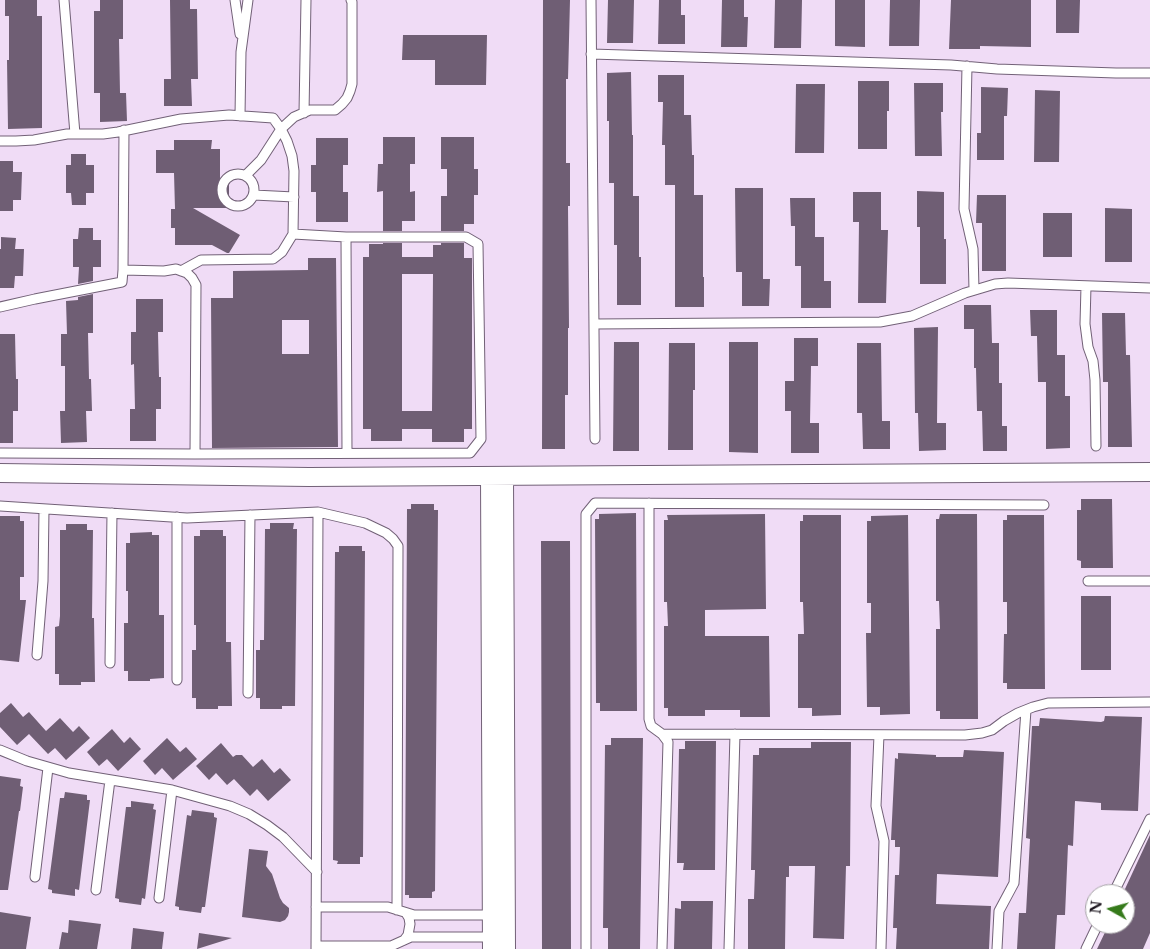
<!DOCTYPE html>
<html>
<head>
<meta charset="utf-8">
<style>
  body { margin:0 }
  #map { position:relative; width:1150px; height:949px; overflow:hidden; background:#f0dcf6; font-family:"Libre Baskerville",serif }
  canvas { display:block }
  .north { position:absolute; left:1085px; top:884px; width:50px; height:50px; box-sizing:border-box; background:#fff; border:1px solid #a4a1a5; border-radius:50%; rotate:277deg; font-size:14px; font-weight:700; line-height:20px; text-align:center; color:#1b141d }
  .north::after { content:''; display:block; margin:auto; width:18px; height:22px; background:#367a1b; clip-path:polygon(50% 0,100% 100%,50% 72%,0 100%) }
</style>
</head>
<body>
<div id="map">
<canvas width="1150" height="949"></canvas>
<div class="north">N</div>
</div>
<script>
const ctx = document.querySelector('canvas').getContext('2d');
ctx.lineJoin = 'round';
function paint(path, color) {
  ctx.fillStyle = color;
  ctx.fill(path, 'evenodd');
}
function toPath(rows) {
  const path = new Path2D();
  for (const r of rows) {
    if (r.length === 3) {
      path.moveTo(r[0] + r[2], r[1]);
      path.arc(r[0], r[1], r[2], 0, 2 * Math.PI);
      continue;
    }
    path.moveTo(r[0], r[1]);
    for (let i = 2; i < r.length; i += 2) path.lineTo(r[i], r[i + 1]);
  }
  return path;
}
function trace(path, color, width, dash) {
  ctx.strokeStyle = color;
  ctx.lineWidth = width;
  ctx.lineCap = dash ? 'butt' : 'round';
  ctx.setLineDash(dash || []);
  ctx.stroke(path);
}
const building = toPath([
  [5,0,37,0,37,16,42,16,42,128,8,129,7,60,9,60,9,16,5,16],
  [100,0,123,0,123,39,119,39,120,93,126,93,127,121,100,122,100,93,94,93,94,11,100,11],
  [170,0,190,0,190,9,197,9,198,79,191,79,192,106,164,106,164,79,171,79],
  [543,0,570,0,568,79,566,79,566,163,570,163,570,206,568,206,569,328,568,328,568,395,565,395,565,449,542,449],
  [608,0,634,0,633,43,607,43],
  [659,0,681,0,681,15,685,15,685,44,658,44],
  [722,0,744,0,744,17,748,17,747,47,721,47],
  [775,0,802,0,801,48,774,48],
  [835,0,865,0,865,47,835,46],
  [890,0,920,0,919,46,889,46],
  [951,0,1031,0,1031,47,980,46,980,49,949,49],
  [1056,0,1080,0,1079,33,1056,33],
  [403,35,487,35,486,85,435,85,435,60,402,60],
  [631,72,632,135,633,135,633,196,639,196,639,257,641,257,641,305,617,305,617,245,614,245,614,183,609,183,609,121,607,121,607,73],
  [658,75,684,75,684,115,691,115,692,155,694,155,694,195,703,195,703,277,704,277,704,307,675,307,675,185,665,185,665,145,662,145,663,102,658,102],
  [858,81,889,81,889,111,887,111,887,149,858,149],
  [914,83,943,83,943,112,941,112,942,156,915,156],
  [796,84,825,84,824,153,795,153],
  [981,87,1008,88,1007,116,1004,116,1004,160,977,160,977,133,981,133],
  [1035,90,1060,91,1059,162,1034,162],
  [383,137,415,137,415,164,410,164,410,192,415,191,415,221,402,221,402,231,383,231,383,191,377,192,378,164,383,164],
  [441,137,474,137,474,169,478,169,478,195,474,195,474,224,464,224,464,231,441,231,441,196,447,196,447,169,441,169],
  [316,138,348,138,348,165,343,165,343,192,348,192,348,222,316,222,316,192,311,192,311,165,316,165],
  [174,140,212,140,211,149,220,149,220,182,229,182,229,208,193,208,240,235,229,253,227,253,212,245,175,245,175,228,171,228,171,209,175,209,174,173,156,173,156,150,174,150],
  [71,154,86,154,86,165,94,165,94,193,86,193,86,205,72,205,71,193,66,193,66,165,71,165],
  [0,161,13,161,13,172,22,172,21,200,13,200,13,211,0,211],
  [735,188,763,188,763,279,770,279,769,306,742,306,742,272,736,272],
  [917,191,944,192,944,239,946,239,946,284,920,284,920,227,917,227],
  [853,192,881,192,881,230,888,230,886,303,858,303,859,222,853,222],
  [977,195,1006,195,1006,271,982,271,982,223,976,223],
  [790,198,815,198,815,237,824,237,824,281,831,281,831,308,801,308,801,266,795,266,795,226,791,226],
  [1105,208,1132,209,1132,262,1105,262],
  [1043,213,1072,213,1072,257,1043,257],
  [79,228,93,228,93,240,101,240,101,267,93,267,93,281,78,284,79,267,73,267,73,239,78,239],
  [1,237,16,238,15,249,24,249,23,276,15,276,14,288,0,288,0,249,1,249],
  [383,243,402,243,402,257,433,257,433,245,441,245,441,243,464,243,464,258,472,258,472,429,464,429,464,442,432,442,432,429,402,429,402,441,371,441,371,429,363,429,363,257,369,257,369,244,383,244],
  [402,274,433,274,432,411,402,411],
  [308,258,336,258,338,447,212,448,211,298,233,298,233,271,308,270],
  [282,320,309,320,309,354,282,354],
  [93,294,93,333,88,333,89,379,91,379,92,411,86,411,87,442,61,443,60,411,65,411,65,366,61,366,61,334,67,334,66,301,78,300,78,297],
  [136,299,163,299,163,332,158,332,159,377,161,377,161,409,156,409,156,441,130,441,130,409,135,409,134,364,131,365,131,332,136,332],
  [964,305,991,305,992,343,999,343,999,383,1002,383,1002,426,1007,426,1007,451,983,451,982,411,977,411,976,368,974,368,974,329,964,329],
  [1030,310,1057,310,1057,355,1065,355,1065,396,1070,396,1070,448,1046,449,1046,382,1038,382,1037,336,1031,336],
  [1102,313,1125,313,1126,355,1130,355,1132,447,1108,447,1108,382,1103,382],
  [938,327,937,423,946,423,946,450,919,451,918,413,915,413,914,328],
  [0,334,15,334,16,379,18,379,18,411,13,411,13,443,0,443],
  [794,338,818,338,818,366,811,366,810,423,819,423,819,453,791,453,791,411,785,411,785,381,794,381],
  [614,342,639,342,639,451,613,451],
  [729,342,758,342,758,453,729,452],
  [669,343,695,343,695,390,693,390,693,450,668,450],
  [857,343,881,343,882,421,890,421,890,449,863,449,862,413,857,413],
  [1081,499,1112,499,1113,568,1081,568,1081,561,1077,560,1077,510,1081,510],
  [411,504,434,504,434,510,438,510,435,891,432,892,432,898,409,898,409,895,405,895,407,509,411,509],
  [636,513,637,711,600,711,600,703,596,703,595,519,599,519,599,514],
  [765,514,766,609,705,610,705,636,769,636,770,717,740,717,740,710,705,710,705,716,668,716,668,708,664,708,664,626,668,626,667,602,664,602,664,520,668,520,667,515],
  [940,514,977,514,978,719,940,719,940,711,936,711,936,629,940,629,939,601,936,601,936,519,939,519],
  [803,515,841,515,841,715,812,716,812,708,798,708,798,634,804,634,803,602,800,602,800,521,803,521],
  [908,515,910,714,880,715,880,707,867,707,866,633,871,633,871,603,867,603,867,521,871,521,871,516],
  [1007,515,1044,515,1045,689,1007,689,1007,683,1003,683,1004,634,1007,634,1007,602,1003,602,1003,520,1007,520],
  [0,516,20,516,20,521,24,521,24,577,20,577,20,600,26,600,19,662,0,660],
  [270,523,294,523,293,529,297,529,295,706,282,706,282,709,260,709,260,698,256,698,256,650,260,650,260,640,264,640,265,529,270,529],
  [66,524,87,524,87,530,93,530,92,618,94,618,95,682,81,682,81,685,59,685,59,674,55,674,55,627,59,626,60,616,60,530,66,530],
  [200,530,223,530,223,536,226,536,226,642,231,642,232,706,218,706,218,709,196,709,196,698,192,698,192,650,196,650,196,625,194,625,194,536,200,536],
  [152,532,152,535,159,535,159,615,164,615,164,678,150,679,150,681,128,681,128,671,124,671,124,623,128,623,128,591,126,591,126,543,130,543,130,533],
  [541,541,570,541,571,949,542,949],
  [339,546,362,546,362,551,365,551,363,857,360,857,360,864,337,864,338,861,333,860,335,552,339,552],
  [1081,596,1111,596,1111,670,1081,670],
  [11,703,23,717,29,712,46,731,60,718,73,732,79,726,90,738,66,760,55,748,48,754,29,734,17,745,0,727,0,713],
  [1105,716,1142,717,1138,811,1101,810,1101,803,1075,801,1073,846,1068,845,1065,915,1057,915,1055,949,1017,949,1019,913,1026,913,1030,839,1026,838,1032,726,1039,726,1040,718,1101,722,1104,721],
  [112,729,124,743,130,737,141,749,118,771,107,759,99,766,87,752],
  [167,738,180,752,186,747,197,759,173,780,162,768,155,775,143,761],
  [611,738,643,738,640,949,608,949,608,928,603,928,605,745,611,745],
  [685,741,716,741,715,870,683,870,684,863,677,863,679,749,685,749],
  [811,742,851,742,850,866,846,866,844,939,813,938,815,866,789,866,789,877,786,877,785,949,748,949,748,899,754,899,755,870,751,870,753,755,759,755,759,748,811,748],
  [221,743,233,757,236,755,242,755,253,767,262,759,274,773,280,768,291,780,268,801,257,789,250,796,234,779,227,785,216,773,209,780,196,766],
  [964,750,1004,752,998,877,937,874,936,904,991,906,989,949,896,949,897,928,893,928,895,875,899,875,900,847,895,847,895,840,891,840,895,758,898,759,898,753,936,755,936,757,963,757],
  [0,776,21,779,20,786,23,787,20,811,19,811,8,890,0,890],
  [65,792,87,795,87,800,90,800,79,890,75,889,75,896,52,893,52,890,48,889,60,798,64,798],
  [131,801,154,804,153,809,156,810,145,899,142,898,141,905,119,902,119,899,115,898,126,807,131,807],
  [192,810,214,813,214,817,217,818,205,907,202,907,201,913,179,910,179,907,175,906,187,815,191,816],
  [1150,835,1150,933,1143,949,1097,949,1109,924,1125,924,1125,889],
  [249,849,268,851,266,866,272,874,280,898,283,903,289,908,289,912,288,916,285,920,280,922,242,917],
  [681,901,713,901,712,949,674,949,675,908,681,909],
  [0,912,31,917,26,949,0,949],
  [69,920,101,924,97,949,59,949,62,932,68,933],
  [133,928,164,932,162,949,131,949],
  [199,933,232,938,197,949]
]);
const service = toPath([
  [64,0,75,134],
  [235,0,240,34],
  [591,0,595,439],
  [591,54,951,65,997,69,1116,73,1150,73],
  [967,66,964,209,973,249,974,290],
  [304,113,306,0],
  [240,116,241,52,248,0],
  [124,130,123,270,164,271,176,269,187,273,192,278,196,285,195,454],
  [0,141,16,141,34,140,67,134,103,134,118,132,181,119,229,115,273,118,281,129,287,141,292,156,294,171,293,234,282,252,273,259,201,260,181,271],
  [238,190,16],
  [246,175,261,160,281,129,294,117,310,110,335,110,342,104,347,98,350,91,352,84,352,2,351,0],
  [254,195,294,197],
  [346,237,347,453],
  [1086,286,1085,324,1088,347,1093,361,1095,380,1096,446],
  [0,307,35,299,122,282,123,270],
  [594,324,880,322,912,316,965,293,995,284,1008,283,1150,288],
  [0,453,195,454,470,453,481,439,478,244,466,237,346,237,293,234],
  [649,503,649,719,651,726,662,734,668,742,662,949],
  [0,506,187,518,318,512,365,523,386,533,393,539,398,546,397,910],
  [177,517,177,680],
  [1088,581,1150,581],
  [37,655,43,581,44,509],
  [110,663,112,513],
  [248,693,250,515],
  [662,734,965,735,982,733,992,730,1004,721,1018,713,1033,707,1048,703,1150,702],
  [879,735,876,806,884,841,881,949],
  [0,750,27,761,69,773,172,790,230,806,249,814,267,825,283,837,317,872],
  [35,877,48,768],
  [96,890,110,780],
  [1113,894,1150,819],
  [159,898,172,790],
  [316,907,388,907,414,915,492,915],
  [405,939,408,935,410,924,409,918,406,913],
  [316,946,391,946,411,937,492,937],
  [316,949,318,512],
  [586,949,586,514,595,503,1044,505],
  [729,949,735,734],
  [997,949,999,911,1014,883,1026,710],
  [1086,949,1098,924]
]);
const minor = toPath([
  [0,473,309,477,1150,472],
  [490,476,492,949],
  [504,476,506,949]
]);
paint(building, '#6f5e74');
trace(service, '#726177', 11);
trace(minor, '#726177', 20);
trace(service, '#fff', 9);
trace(minor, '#fff', 18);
</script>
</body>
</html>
